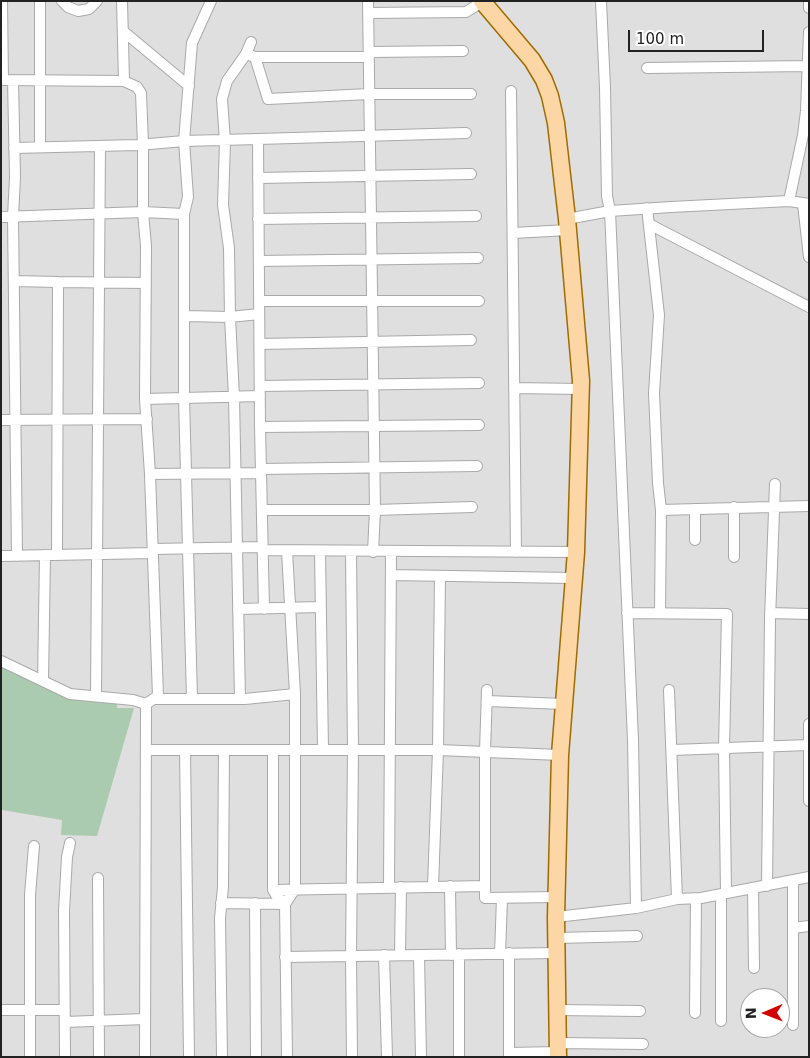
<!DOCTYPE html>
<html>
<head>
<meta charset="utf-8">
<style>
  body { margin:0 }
  #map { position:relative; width:810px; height:1058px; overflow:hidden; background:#f2efe9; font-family:"DejaVu Sans",sans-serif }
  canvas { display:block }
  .frame { position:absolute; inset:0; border:2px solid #222; pointer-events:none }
  .north { position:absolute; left:740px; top:988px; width:50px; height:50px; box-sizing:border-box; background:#fff; border:1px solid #a7a7a7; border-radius:50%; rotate:269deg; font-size:14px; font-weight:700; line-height:20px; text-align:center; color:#222 }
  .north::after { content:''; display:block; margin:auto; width:18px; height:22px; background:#d40000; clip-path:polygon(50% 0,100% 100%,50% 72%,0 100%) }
  .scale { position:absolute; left:628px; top:30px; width:136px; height:22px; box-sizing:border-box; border:2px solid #222; border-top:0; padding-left:6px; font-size:15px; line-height:18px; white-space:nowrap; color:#222; -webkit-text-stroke:4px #fff; paint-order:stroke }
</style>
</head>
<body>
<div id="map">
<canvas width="810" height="1058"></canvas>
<div class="frame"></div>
<div class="north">N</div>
<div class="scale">100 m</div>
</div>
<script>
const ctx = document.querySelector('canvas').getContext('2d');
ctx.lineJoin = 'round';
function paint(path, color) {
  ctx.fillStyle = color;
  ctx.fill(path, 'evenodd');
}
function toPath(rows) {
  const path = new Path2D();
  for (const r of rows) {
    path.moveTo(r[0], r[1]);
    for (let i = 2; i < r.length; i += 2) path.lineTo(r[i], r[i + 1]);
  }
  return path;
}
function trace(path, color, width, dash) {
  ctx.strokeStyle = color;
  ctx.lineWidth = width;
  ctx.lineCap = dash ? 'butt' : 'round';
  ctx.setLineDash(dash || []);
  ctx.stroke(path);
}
const residential = toPath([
  [1,1,809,1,809,1057,1,1057],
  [750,998,780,998,780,1028,750,1028]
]);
const cemetery = toPath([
  [1,665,70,699,117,701,117,708,134,708,97,836,61,835,62,820,2,810,1,813]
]);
const minor = toPath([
  [2,1,3,80],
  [40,1,40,147],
  [62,1,68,7,78,11,89,9,97,1],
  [122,1,124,81],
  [368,1,375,510,373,552],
  [601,1,605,88,607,196,610,211,633,740,636,908],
  [809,1,809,8],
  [368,13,466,12,482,2],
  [123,31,189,86],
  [251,42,246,54,255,57,268,99,369,94,471,94],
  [369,52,463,51],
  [255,57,369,57],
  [647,68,808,66],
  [1,80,124,81,137,87,141,93,143,145,143,212,146,246,145,399,150,474,158,696,146,704,145,1057],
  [13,80,15,177,13,217,17,556],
  [511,91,516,552],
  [258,139,260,427,264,609],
  [14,148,138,145,184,141,258,139,466,133],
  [258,178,471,174],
  [789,201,803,135,806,111,809,32],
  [803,204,809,257],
  [647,208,659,315,654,393,658,483,661,510,660,613],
  [1,217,143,212,184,214],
  [258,219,476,216],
  [567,219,610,211,671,207,789,201,809,204],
  [649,224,809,307],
  [513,233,568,230],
  [259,261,478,258],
  [14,281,58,282],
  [259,301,479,301],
  [185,316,230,317,259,314],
  [260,344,471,340],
  [260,386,479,383],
  [514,388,581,389],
  [145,399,260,396],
  [1,420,147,419],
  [260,427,479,425],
  [261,469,477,466],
  [150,474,261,473],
  [695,509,695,540],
  [262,510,375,510,472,507],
  [661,510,809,506],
  [153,549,262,547],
  [262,550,576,552],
  [320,551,323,750],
  [351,552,353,750,351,956,352,1057],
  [57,554,58,282,146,283],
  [1,556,153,553],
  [734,557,734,507],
  [391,575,573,578],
  [238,609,320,607],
  [627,613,727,614,724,748,726,893],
  [770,613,809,614],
  [1,661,70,694,133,700,146,704],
  [43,681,45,555],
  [487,690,485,752,485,898,557,897],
  [669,690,677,899],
  [96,696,100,146],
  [154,699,245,699,295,694],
  [192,699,184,398,184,214,188,197,184,141,192,43,211,1],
  [240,699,234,397,230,317,229,248,223,205,225,141,222,99,227,81,246,54],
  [487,701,564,704],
  [809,724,809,801],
  [146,750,438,750,560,755],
  [185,750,189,1057],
  [273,750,273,890,276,895,285,904,287,1057],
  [672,750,809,745],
  [98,878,99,1057],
  [793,881,793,1025],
  [433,886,438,750,440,576],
  [450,886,451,955],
  [767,886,770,619,775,484],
  [389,887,391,552],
  [753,888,754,968],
  [273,890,485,886],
  [721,894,721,1021],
  [221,903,285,904,295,889,295,694,287,551],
  [255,903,256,1057],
  [556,917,636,908,677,899,701,898,809,877],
  [793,928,809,926],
  [556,938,637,936],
  [509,953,509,1057],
  [459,954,459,1057],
  [500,954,502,898],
  [384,955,387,1057],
  [400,955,401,887],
  [419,955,421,1057],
  [285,957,557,953],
  [1,1010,65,1010],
  [557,1010,640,1011],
  [695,1013,696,899],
  [65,1022,145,1019],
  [558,1043,643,1044],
  [509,1053,558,1052],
  [30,1057,30,895,34,846],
  [65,1057,64,911,67,857,70,843],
  [222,1057,220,918,223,887,224,750]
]);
const primary = toPath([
  [482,1,532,60,544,80,550,96,556,123,567,219,581,381,576,552,560,755,556,917,558,1057]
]);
paint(residential, '#e0dfdf');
paint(cemetery, '#aacbaf');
trace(minor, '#a9a9a9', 12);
trace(primary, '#a06b00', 19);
trace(minor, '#fff', 10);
trace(primary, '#fcd6a4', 16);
</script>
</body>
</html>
